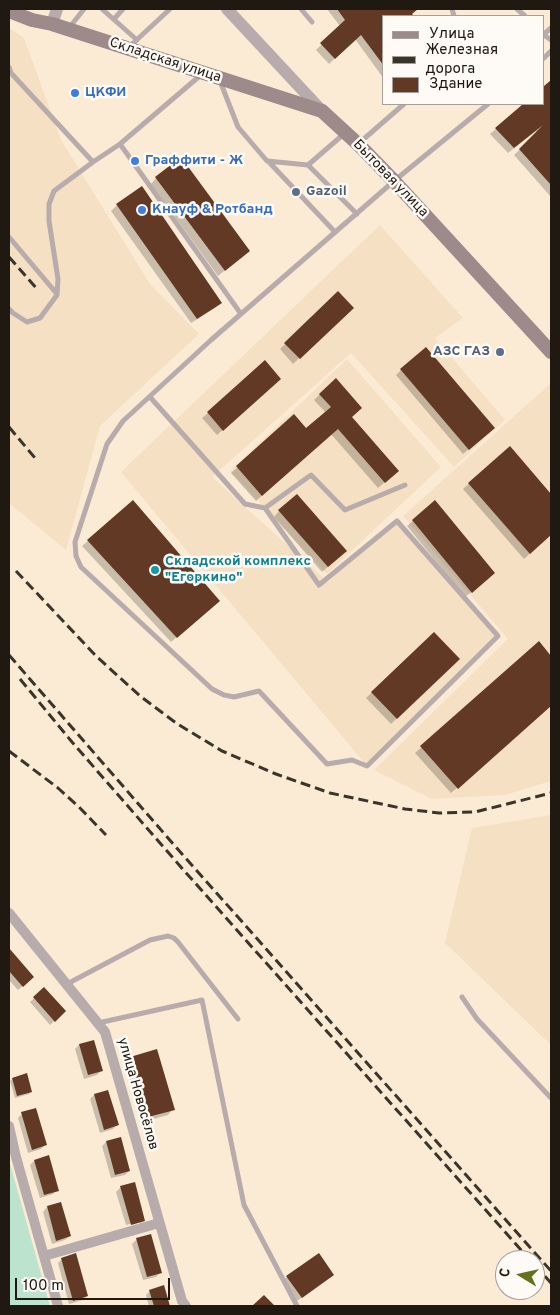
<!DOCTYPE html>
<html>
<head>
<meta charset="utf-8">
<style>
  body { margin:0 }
  #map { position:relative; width:560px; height:1315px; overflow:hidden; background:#fbebd5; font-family:Overpass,sans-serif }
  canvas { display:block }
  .frame { position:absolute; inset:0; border:10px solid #1f1911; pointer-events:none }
  .legend { position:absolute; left:382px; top:15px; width:162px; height:90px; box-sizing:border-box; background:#fefaf6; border:1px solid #a5a09a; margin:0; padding:6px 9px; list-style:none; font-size:15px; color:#1f1911 }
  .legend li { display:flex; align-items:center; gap:10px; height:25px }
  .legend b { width:25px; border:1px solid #a5a09a }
  .north { position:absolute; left:495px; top:1250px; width:50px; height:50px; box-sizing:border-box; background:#fefaf6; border:1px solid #a5a09a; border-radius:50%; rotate:279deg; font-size:14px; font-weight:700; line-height:20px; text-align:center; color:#1f1911 }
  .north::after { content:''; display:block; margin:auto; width:18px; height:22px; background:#64721e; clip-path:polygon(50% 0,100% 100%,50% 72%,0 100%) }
  .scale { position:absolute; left:15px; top:1278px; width:155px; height:22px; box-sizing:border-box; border:2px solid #1f1911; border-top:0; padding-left:6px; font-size:15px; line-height:18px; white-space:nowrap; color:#1f1911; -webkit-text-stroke:4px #fefaf6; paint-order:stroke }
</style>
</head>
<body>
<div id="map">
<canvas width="560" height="1315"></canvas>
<div class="frame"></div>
<ul class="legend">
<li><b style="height:6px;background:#9d8a8b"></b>Улица</li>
<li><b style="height:6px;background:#3b342a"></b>Железная дорога</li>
<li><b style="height:14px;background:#613924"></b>Здание</li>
</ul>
<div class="north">С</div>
<div class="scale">100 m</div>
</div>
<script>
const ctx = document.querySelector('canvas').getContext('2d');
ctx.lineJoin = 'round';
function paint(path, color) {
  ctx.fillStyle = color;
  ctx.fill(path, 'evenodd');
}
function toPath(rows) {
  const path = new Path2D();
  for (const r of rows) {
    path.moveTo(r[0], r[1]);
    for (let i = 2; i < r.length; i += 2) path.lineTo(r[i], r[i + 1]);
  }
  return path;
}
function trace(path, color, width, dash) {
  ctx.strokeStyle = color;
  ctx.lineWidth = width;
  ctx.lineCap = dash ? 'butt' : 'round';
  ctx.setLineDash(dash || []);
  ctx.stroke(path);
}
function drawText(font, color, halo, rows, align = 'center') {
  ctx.font = font + ' Overpass,sans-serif';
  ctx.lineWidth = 5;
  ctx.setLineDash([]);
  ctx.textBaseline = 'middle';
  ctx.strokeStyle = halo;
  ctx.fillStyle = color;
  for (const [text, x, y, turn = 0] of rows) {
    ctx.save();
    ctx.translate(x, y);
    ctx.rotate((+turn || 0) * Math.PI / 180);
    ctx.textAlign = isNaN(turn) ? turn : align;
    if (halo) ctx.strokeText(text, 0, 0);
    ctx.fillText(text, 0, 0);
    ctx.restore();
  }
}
const built = toPath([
  [9,28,24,38,61,140,150,284,199,334,100,426,66,550,9,503],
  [380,225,463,318,435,338,505,420,454,467,351,353,212,477,328,582,397,521,498,636,367,766,121,472],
  [347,359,441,467,327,574,230,471],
  [551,383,551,781,505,795,432,799,374,770,508,639,403,516],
  [551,815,551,1045,445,943,472,828]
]);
const green = toPath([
  [9,1160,50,1306,9,1306]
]);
const shadow = toPath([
  [327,9,417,9,411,14,413,16,384,16,384,79,355,39,329,64,316,50,340,26],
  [551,82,551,197,514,155,537,133,536,131,508,153,490,134,525,104,544,104,544,88],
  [156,178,248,251,218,276,151,184],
  [142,188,221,303,215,308,191,323,111,211,117,205],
  [338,293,352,308,293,364,280,349],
  [401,370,487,434,463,454,396,375],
  [274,384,217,435,202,418,208,413],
  [320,394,350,417,392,476,378,488,331,434,256,501,231,473,294,416,306,430,326,413,314,400],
  [509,448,551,496,551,534,524,559,463,489],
  [435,502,488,579,465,597,407,526],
  [279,511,339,557,322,572,274,517],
  [88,541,213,606,171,642,82,546],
  [434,633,458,659,391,724,366,698],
  [538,643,551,658,551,705,451,793,415,753],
  [9,950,33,977,18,990,9,980],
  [44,989,64,1011,50,1025,30,1002],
  [93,1041,101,1071,97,1075,84,1079,75,1049,79,1045],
  [131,1058,173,1109,168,1115,143,1122,125,1063],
  [13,1079,31,1092,29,1094,15,1098,10,1081],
  [108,1091,117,1125,113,1129,100,1133,90,1099,94,1095],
  [22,1114,45,1145,41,1149,28,1153,18,1118],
  [106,1142,129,1171,125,1175,111,1178,102,1146],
  [34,1161,57,1190,53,1194,40,1198,30,1165],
  [134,1184,144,1220,140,1224,141,1221,126,1225,116,1192,120,1188],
  [60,1204,70,1236,65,1240,52,1244,43,1212,47,1207],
  [137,1239,161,1272,156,1277,143,1280,132,1244],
  [62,1259,87,1296,83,1300,69,1304,58,1263],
  [333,1275,297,1301,283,1281,287,1277],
  [164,1287,169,1306,149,1306,146,1295,150,1291]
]);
const building = toPath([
  [337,9,418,9,412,14,414,16,384,16,384,66,361,35,335,59,320,43,345,20],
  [551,80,551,185,519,149,543,125,514,148,495,128,523,104,544,104,544,86],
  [181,157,250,251,225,271,155,177],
  [142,186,222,303,197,319,116,204],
  [338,291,354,308,300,359,284,343],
  [426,347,495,428,469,450,400,369],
  [265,360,281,379,223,431,207,412],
  [336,378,362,408,352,417,399,471,385,483,338,429,262,496,236,466,294,414,306,428,331,407,319,394],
  [510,446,551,494,551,535,530,554,468,483],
  [297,494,347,551,328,567,278,510],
  [133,500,220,601,177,638,87,540],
  [435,500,495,573,472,593,412,520],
  [434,632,460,659,397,719,371,692],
  [539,641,551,656,551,706,458,789,420,746],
  [9,948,34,977,23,987,9,971],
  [44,987,66,1011,55,1022,33,997],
  [94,1040,103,1071,88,1075,79,1044],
  [157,1049,175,1110,148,1117,130,1057],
  [27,1073,32,1092,17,1096,12,1078],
  [108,1090,119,1125,104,1130,94,1094],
  [36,1108,47,1145,32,1150,21,1112],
  [121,1137,130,1171,115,1175,106,1141],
  [49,1155,59,1191,44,1195,34,1160],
  [135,1182,145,1221,131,1225,120,1186],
  [61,1202,71,1236,56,1241,47,1206],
  [151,1234,162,1273,147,1277,136,1238],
  [76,1253,88,1296,73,1301,61,1258],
  [319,1253,334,1275,302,1298,286,1276],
  [164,1285,170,1306,154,1306,149,1290],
  [264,1295,275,1306,252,1306]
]);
const service = toPath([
  [102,9,137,40],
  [301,9,312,22],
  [452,9,454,16],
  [517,9,525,16],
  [114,19,123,9],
  [69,28,84,9],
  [544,34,551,28],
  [544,35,551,40],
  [129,47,170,9],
  [544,58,551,51],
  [9,67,11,73,93,162,120,144],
  [202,74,120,144,241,314],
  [220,81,238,127,267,161,308,165,345,133],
  [358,144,404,104],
  [268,161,335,232],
  [308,165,357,214],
  [9,237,57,294],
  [9,309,13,313,27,322,40,318,57,295,58,279,49,221,49,204,54,191,93,162],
  [150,397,245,504,265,508,311,475,345,510,405,485],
  [265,508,319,585,397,521,498,636,367,766,352,760,327,764,259,691,234,697,224,695,212,689,81,567,76,556,75,542,107,444,123,421,211,340,394,181,488,104],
  [67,984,150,940,168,936,174,938,178,942,238,1019],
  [462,997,477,1019,551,1098],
  [98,1023,202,1000,244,1205,297,1306]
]);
const minor = toPath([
  [9,913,105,1032,182,1301,186,1306],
  [9,1126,16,1157,58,1306],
  [44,1256,159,1223]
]);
const tertiary = toPath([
  [227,9,322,111],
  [52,24,57,9]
]);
const secondary = toPath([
  [9,11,32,20,52,24,322,111,358,144,394,181,551,352]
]);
const rail = toPath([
  [9,257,37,289],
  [9,427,35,458],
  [16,571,96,656,140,696,176,723,222,751,276,774,330,793,405,809,439,813,475,812,551,793],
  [9,655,175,846,551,1271],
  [20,679,72,742,180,866,530,1260],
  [9,751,58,788,79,807,106,835],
  [535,1265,551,1283]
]);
const markers = [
  [75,93,5,"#3f7fe0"],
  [135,161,5,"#3f7fe0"],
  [296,192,5,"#5c6f8a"],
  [142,210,5,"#3f7fe0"],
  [500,352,5,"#5c6f8a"],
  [155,570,5,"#0f9aa8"]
];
const streetNames = [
  ["Складская улица",165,61,18],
  ["Бытовая улица",390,179,46],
  ["улица Новосёлов",137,1094,74]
];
const shopNames = [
  ["ЦКФИ",85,93],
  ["Граффити - Ж",145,161],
  ["Кнауф & Ротбанд",152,210]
];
const serviceNames = [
  ["Gazoil",306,192],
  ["АЗС ГАЗ",490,352,"right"]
];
const cultureNames = [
  ["Складской комплекс",165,562],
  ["\"Егоркино\"",165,578]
];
paint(built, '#f5e0c3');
paint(green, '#bbe3cd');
paint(shadow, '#0003');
paint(building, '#613924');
trace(service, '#b8abab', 5);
trace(minor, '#b8abab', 10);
trace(tertiary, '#b8abab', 12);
trace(secondary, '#9d8a8b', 14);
trace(rail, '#3b342a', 3, [10, 5]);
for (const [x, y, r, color] of markers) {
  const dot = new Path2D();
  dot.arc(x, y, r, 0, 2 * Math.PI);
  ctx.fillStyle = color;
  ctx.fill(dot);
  trace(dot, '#fefaf6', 2);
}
drawText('14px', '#1f1911', '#fefaf6', streetNames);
drawText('bold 14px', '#366cbe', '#fefaf6', shopNames, 'left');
drawText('bold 14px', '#4e5e75', '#fefaf6', serviceNames, 'left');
drawText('bold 14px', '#0d838f', '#fefaf6', cultureNames, 'left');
</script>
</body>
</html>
